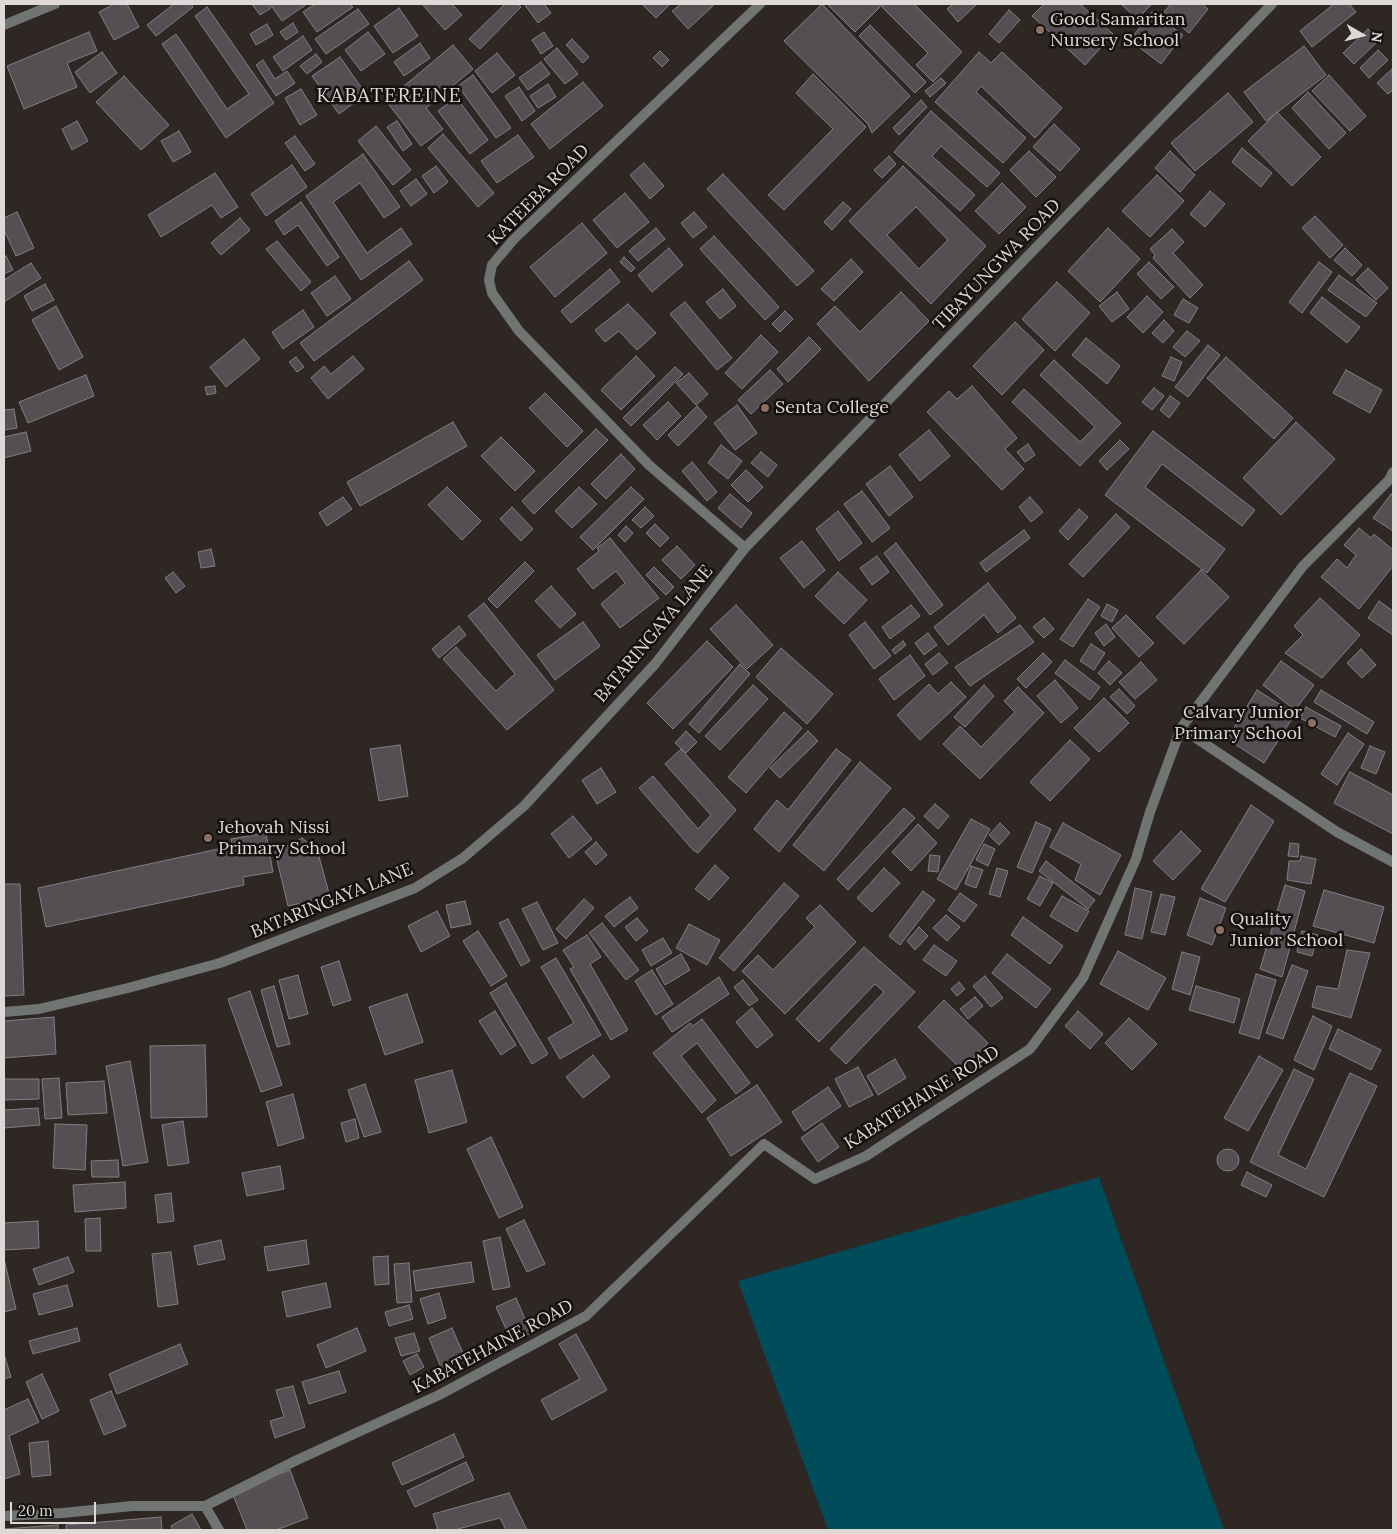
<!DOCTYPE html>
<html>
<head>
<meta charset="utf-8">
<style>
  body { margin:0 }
  #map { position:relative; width:1397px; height:1534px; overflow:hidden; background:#2f2724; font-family:Lora,serif }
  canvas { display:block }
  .frame { position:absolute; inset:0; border:5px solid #ded9d7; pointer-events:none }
  .north { position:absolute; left:1337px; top:10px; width:50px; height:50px; -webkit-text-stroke:4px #14110f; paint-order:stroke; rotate:98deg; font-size:14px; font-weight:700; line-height:20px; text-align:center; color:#ded9d7 }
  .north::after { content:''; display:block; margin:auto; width:18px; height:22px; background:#ded9d7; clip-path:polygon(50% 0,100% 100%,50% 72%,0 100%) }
  .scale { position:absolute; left:10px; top:1502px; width:86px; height:22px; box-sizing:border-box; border:2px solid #ded9d7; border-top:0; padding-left:6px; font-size:15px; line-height:18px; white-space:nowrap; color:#ded9d7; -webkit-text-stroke:4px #14110f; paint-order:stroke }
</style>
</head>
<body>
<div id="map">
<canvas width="1397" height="1534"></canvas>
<div class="frame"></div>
<div class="north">N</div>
<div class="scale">20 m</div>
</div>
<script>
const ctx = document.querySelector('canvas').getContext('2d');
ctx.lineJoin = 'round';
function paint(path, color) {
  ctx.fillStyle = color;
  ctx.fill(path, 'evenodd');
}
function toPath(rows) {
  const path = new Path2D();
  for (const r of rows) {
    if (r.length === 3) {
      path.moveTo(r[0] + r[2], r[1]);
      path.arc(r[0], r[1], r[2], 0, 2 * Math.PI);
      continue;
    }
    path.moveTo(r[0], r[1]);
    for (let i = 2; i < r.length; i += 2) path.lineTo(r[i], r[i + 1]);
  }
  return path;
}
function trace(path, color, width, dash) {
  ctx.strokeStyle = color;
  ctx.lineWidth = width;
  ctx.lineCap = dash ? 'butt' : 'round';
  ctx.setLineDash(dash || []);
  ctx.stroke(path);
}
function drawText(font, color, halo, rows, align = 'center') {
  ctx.font = font + ' Lora,serif';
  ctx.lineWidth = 5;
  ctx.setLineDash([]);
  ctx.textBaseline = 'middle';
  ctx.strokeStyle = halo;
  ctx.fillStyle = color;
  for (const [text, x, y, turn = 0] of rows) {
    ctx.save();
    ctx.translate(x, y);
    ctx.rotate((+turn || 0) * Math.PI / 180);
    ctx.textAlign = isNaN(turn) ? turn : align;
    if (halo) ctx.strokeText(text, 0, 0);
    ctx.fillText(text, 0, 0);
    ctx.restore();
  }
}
const water = toPath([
  [1099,1177,1224,1530,828,1530,738,1281]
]);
const building = toPath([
  [114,4,127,4,139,27,114,40,99,12,114,4],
  [174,4,191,4,193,7,156,36,147,25,174,4],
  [252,4,268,4,271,8,260,15,252,4],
  [270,4,307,4,282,21,270,4],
  [315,4,350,4,353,7,317,32,303,12,315,4],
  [422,4,452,4,462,15,445,30,422,4],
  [505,4,518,4,521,7,480,49,469,39,505,4],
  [527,4,544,4,551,13,538,23,525,5,527,4],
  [642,4,670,4,656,18,642,4],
  [681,4,715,4,688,29,672,11,681,4],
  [822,4,910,96,872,133,868,124,784,41,822,4],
  [827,4,883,4,855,32,827,4],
  [885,4,914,4,962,52,933,82,916,65,928,53,882,7,885,4],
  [953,4,977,4,958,22,947,9,953,4],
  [1044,4,1080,4,1113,34,1085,65,1032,16,1044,4],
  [1121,4,1152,4,1137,19,1121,4],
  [1171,4,1202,4,1208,9,1189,33,1164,12,1171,4],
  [1334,4,1349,4,1356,12,1312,47,1300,31,1334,4],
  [207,7,274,103,226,138,162,44,176,34,227,109,249,94,195,16,207,7],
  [399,8,418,36,393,53,374,26,399,8],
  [358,9,369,24,326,54,315,39,358,9],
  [1009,10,1020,20,999,43,989,34,1009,10],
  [1152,12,1183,35,1161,64,1130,40,1152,12],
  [293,23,298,32,286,40,280,32,293,23],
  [267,24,273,35,256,45,250,34,267,24],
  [870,25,926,82,915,93,859,36,870,25],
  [1368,29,1379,40,1354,64,1343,53,1368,29],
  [89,32,97,51,67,63,77,87,24,109,7,66,89,32],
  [368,32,385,54,361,71,345,50,368,32],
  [544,32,553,46,541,54,532,40,544,32],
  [303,36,312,50,283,71,273,57,303,36],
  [572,39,589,57,583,63,566,45,572,39],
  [420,43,430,58,404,76,394,62,420,43],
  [453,45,473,69,426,108,443,129,421,146,386,101,453,45],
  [1304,46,1326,75,1266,121,1244,92,1304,46],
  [557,48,578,74,565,84,544,59,557,48],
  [1378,50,1388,60,1369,78,1360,68,1378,50],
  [660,51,669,60,662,67,653,58,660,51],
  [102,52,117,73,90,93,75,72,102,52],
  [979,52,991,63,1002,52,1062,108,1035,138,981,86,976,92,1026,138,1003,163,935,102,979,52],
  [497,53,515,75,492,93,475,71,497,53],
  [316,54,322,62,307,74,300,66,316,54],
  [340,57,366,94,339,114,312,76,340,57],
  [263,60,275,79,287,71,295,83,276,96,256,65,263,60],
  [541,62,550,74,528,90,519,78,541,62],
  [1392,69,1393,90,1388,94,1377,83,1392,69],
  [813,74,866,127,784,210,768,195,833,129,796,93,813,74],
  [473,75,511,128,496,138,458,86,473,75],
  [1329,75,1366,116,1350,131,1312,91,1329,75],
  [124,76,169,125,141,150,96,102,124,76],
  [941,78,946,83,930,97,925,91,941,78],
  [583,82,603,106,550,149,531,124,583,82],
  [548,84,556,97,538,108,530,96,548,84],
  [519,87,535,111,522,121,505,96,519,87],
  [301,89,317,115,300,125,285,98,301,89],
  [1308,92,1346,133,1329,149,1292,108,1308,92],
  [1228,93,1253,122,1195,171,1171,143,1228,93],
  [456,97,488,140,470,154,438,111,456,97],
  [921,100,927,107,899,135,893,128,921,100],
  [931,111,1000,173,987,187,941,146,932,156,975,195,960,211,894,152,931,111],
  [1277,112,1321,157,1292,186,1248,141,1277,112],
  [77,121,88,141,72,150,62,129,77,121],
  [397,121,412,144,403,151,387,127,397,121],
  [1054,124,1080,149,1060,171,1033,147,1054,124],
  [376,126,411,170,393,185,358,141,376,126],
  [179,131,191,152,173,162,161,141,179,131],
  [443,134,494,193,478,207,428,148,443,134],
  [518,135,534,157,497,183,481,161,518,135],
  [295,136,315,164,305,171,285,143,295,136],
  [1242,148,1272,173,1261,187,1232,162,1242,148],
  [1029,151,1056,177,1036,197,1010,170,1029,151],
  [1170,151,1195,175,1180,192,1155,168,1170,151],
  [363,154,400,207,384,218,360,183,333,202,367,253,401,228,412,244,361,280,306,196,363,154],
  [889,156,896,164,882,178,874,170,889,156],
  [644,163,664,186,650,199,630,175,644,163],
  [292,165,307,187,266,216,251,194,292,165],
  [436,166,448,182,434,193,422,176,436,166],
  [903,166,986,246,931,304,849,221,903,166],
  [916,207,948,240,919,269,887,235,916,207],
  [215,173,238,207,221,218,212,205,161,237,148,215,215,173],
  [723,174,814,271,797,286,707,189,723,174],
  [1157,175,1184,201,1150,237,1122,211,1157,175],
  [416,179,427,194,411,206,400,191,416,179],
  [1002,183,1026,207,999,234,975,211,1002,183],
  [1210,191,1225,204,1205,227,1190,214,1210,191],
  [625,193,649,222,617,248,593,220,625,193],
  [301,202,339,257,327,266,298,225,284,235,275,221,301,202],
  [843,202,851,209,832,230,824,222,843,202],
  [17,212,34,248,16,256,4,230,4,218,17,212],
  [694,212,707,227,693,238,681,223,694,212],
  [1315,216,1343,245,1330,258,1302,228,1315,216],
  [240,218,250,230,221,255,211,243,240,218],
  [582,223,607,253,555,297,530,267,582,223],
  [656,228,665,239,638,261,629,251,656,228],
  [1108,228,1140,259,1100,302,1068,271,1108,228],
  [1172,229,1184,242,1173,253,1203,285,1190,298,1153,258,1155,255,1150,249,1172,229],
  [714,236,779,307,765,320,700,249,714,236],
  [277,241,311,282,301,291,266,249,277,241],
  [669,248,683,265,652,292,638,275,669,248],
  [1345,248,1362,265,1352,276,1334,260,1345,248],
  [6,256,13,270,4,274,4,257,6,256],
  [624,257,635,268,631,272,620,262,624,257],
  [851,259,863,272,834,301,821,289,851,259],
  [409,261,423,280,314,361,300,343,409,261],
  [1149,262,1174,287,1161,299,1137,274,1149,262],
  [1319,262,1332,272,1302,313,1289,302,1319,262],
  [31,263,41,278,4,302,4,280,31,263],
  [1368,268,1388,288,1376,300,1356,280,1368,268],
  [610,269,620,282,571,323,561,311,610,269],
  [1339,275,1377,303,1366,317,1328,290,1339,275],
  [335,276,351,299,327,316,311,293,335,276],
  [1057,282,1090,313,1055,351,1022,319,1057,282],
  [45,284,54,300,32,311,24,296,45,284],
  [723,289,736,306,720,319,706,302,723,289],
  [901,292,929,321,869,381,817,324,835,306,860,332,901,292],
  [1117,292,1129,309,1112,322,1099,306,1117,292],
  [1147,296,1163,312,1143,333,1127,317,1147,296],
  [1322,297,1360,327,1347,343,1310,313,1322,297],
  [1183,299,1198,308,1189,323,1174,315,1183,299],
  [685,302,732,358,717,370,670,314,685,302],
  [628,304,656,333,637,350,619,331,605,342,595,330,628,304],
  [56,306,83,357,59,370,32,320,56,306],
  [303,310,314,327,283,349,272,332,303,310],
  [785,311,793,319,780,332,772,324,785,311],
  [1164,320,1174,331,1163,343,1152,333,1164,320],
  [1015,322,1044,350,1002,395,973,366,1015,322],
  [1187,331,1200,341,1185,357,1173,347,1187,331],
  [761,335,778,352,742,389,725,373,761,335],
  [809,337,821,349,788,382,777,369,809,337],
  [1086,338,1120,366,1107,384,1072,355,1086,338],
  [244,339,260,359,226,387,210,367,244,339],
  [1208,345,1220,355,1188,397,1175,387,1208,345],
  [353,356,364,369,328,399,311,378,324,366,331,374,353,356],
  [636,356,655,376,621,410,601,390,636,356],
  [296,357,304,367,297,372,289,362,296,357],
  [1171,357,1182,362,1174,381,1162,376,1171,357],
  [1226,357,1293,418,1274,439,1207,378,1226,357],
  [1054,360,1121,423,1080,466,1012,402,1024,389,1080,442,1095,427,1040,375,1054,360],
  [675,367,683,374,631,426,623,418,675,367],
  [770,370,783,384,751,414,738,400,770,370],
  [1346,370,1382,390,1370,413,1333,393,1346,370],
  [689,373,708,394,696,405,676,383,689,373],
  [86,375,94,396,28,423,19,402,86,375],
  [215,386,216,393,207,395,205,387,215,386],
  [972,386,1017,438,1005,449,1024,469,1002,490,927,412,949,391,957,399,972,386],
  [1154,388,1164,396,1152,410,1142,402,1154,388],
  [545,393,583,431,567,447,529,408,545,393],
  [1170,396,1180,403,1169,418,1160,410,1170,396],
  [668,402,681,416,657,440,643,425,668,402],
  [737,405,757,433,735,450,714,423,737,405],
  [697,406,707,417,678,446,668,435,697,406],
  [14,409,17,428,4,430,4,410,14,409],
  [453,422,467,446,360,506,347,482,453,422],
  [1296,422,1335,459,1281,515,1243,478,1296,422],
  [596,429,608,440,534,514,522,501,596,429],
  [929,430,950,456,920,481,899,455,929,430],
  [1153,431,1255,510,1242,526,1162,464,1145,487,1225,549,1207,573,1105,495,1153,431],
  [26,432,31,451,4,458,4,437,26,432],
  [501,437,535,471,515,491,481,456,501,437],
  [1120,440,1129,449,1107,470,1099,461,1120,440],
  [1028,444,1035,455,1025,462,1017,452,1028,444],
  [721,445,742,461,728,479,708,463,721,445],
  [761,452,777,465,768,477,751,463,761,452],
  [621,454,635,469,606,499,591,484,621,454],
  [692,462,717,492,707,501,682,471,692,462],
  [890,466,913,497,889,516,866,484,890,466],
  [746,470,763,487,748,502,731,485,746,470],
  [447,487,481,521,462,540,428,505,447,487],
  [579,487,597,504,572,528,555,511,579,487],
  [631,487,644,499,593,550,580,537,631,487],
  [862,491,890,528,872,542,844,504,862,491],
  [730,494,752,513,741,528,718,508,730,494],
  [1391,494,1393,496,1393,531,1373,518,1391,494],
  [343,497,352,509,327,526,319,513,343,497],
  [1030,497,1043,512,1031,522,1019,507,1030,497],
  [512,507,533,529,521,541,500,519,512,507],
  [645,507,654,516,641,528,632,520,645,507],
  [1079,509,1088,517,1068,540,1059,531,1079,509],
  [838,511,862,543,839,561,816,529,838,511],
  [1116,514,1130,527,1083,577,1069,564,1116,514],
  [655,524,669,538,660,547,646,533,655,524],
  [626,526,633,533,625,542,618,535,626,526],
  [1359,528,1371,538,1374,534,1393,550,1393,566,1359,609,1321,577,1337,559,1347,568,1356,555,1344,545,1359,528],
  [1024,530,1030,538,986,572,980,563,1024,530],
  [610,538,659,598,620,628,601,604,625,583,616,571,593,589,577,569,599,551,597,548,610,538],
  [802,541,825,570,804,588,780,558,802,541],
  [896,543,943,605,930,615,884,553,896,543],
  [677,546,695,565,681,579,662,560,677,546],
  [211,549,215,566,201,568,198,552,211,549],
  [877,556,889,572,872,585,860,568,877,556],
  [525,562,534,571,497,608,488,599,525,562],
  [654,567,674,587,666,595,646,575,654,567],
  [1201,570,1229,597,1184,644,1156,617,1201,570],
  [173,572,185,586,176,593,165,578,173,572],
  [838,572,867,600,844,624,815,596,838,572],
  [988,583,1016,618,998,633,984,615,948,645,934,627,988,583],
  [551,586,576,614,560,628,535,601,551,586],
  [1320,598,1360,635,1322,678,1285,653,1303,635,1294,626,1320,598],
  [1088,599,1100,607,1073,647,1060,639,1088,599],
  [1379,601,1393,611,1393,635,1368,618,1379,601],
  [484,603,554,690,507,730,443,659,456,647,496,691,515,674,468,616,484,603],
  [1107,604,1118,610,1112,622,1101,616,1107,604],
  [736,605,773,645,747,669,710,629,736,605],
  [911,605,920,616,890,639,882,627,911,605],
  [1126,615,1154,643,1139,657,1112,628,1126,615],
  [1044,618,1054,629,1044,638,1033,627,1044,618],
  [583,622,600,646,555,680,537,655,583,622],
  [865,622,891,656,874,669,849,635,865,622],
  [1106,624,1115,637,1104,646,1095,633,1106,624],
  [1020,625,1034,642,970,686,955,667,1020,625],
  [459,626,466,635,439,658,432,649,459,626],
  [928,633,937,645,924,655,915,643,928,633],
  [707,641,733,667,673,729,647,703,707,641],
  [903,641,906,645,895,654,892,650,903,641],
  [1091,644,1105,653,1094,670,1080,661,1091,644],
  [781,648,833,694,807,724,756,677,781,648],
  [1361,649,1376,665,1362,678,1347,663,1361,649],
  [939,653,948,663,933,675,925,664,939,653],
  [1043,653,1052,662,1026,688,1017,679,1043,653],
  [910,655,925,676,894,700,879,679,910,655],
  [1065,660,1100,687,1090,700,1055,673,1065,660],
  [1109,661,1122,673,1110,685,1098,673,1109,661],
  [1281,661,1314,685,1295,710,1263,685,1281,661],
  [1141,662,1157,680,1135,699,1119,682,1141,662],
  [740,664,750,674,699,733,689,724,740,664],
  [1055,680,1078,708,1061,723,1037,696,1055,680],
  [951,682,966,697,920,740,897,715,929,684,938,694,951,682],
  [753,685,768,699,720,750,705,736,753,685],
  [984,685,994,696,965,727,954,717,984,685],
  [1018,687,1044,713,980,779,943,744,960,726,981,747,1015,712,1004,701,1018,687],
  [1119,689,1135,706,1127,714,1110,697,1119,689],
  [1257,690,1295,714,1264,763,1227,739,1257,690],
  [1321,690,1374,722,1367,734,1314,702,1321,690],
  [1104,698,1129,723,1099,752,1074,728,1104,698],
  [1306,707,1341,726,1335,737,1300,718,1306,707],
  [784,712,802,728,746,793,728,777,784,712],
  [686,731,697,742,686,753,675,743,686,731],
  [808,731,818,741,780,778,770,768,808,731],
  [1348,733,1364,744,1337,785,1321,774,1348,733],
  [1070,740,1090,759,1050,801,1030,782,1070,740],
  [400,745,408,796,379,801,370,749,400,745],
  [1370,746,1385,752,1376,774,1361,768,1370,746],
  [681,749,736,810,698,853,693,850,639,788,653,776,698,829,711,815,665,764,681,749],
  [836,749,851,760,779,852,754,829,777,800,788,810,836,749],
  [860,762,891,788,824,871,793,845,860,762],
  [601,768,616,792,597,804,582,780,601,768],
  [1350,772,1393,795,1393,834,1334,803,1350,772],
  [935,804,949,816,938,829,924,816,935,804],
  [1251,805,1274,821,1225,902,1201,889,1251,805],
  [904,808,915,818,848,890,837,879,904,808],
  [573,816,592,839,569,858,551,834,573,816],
  [971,819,990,829,956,890,937,879,971,819],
  [1036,822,1051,829,1032,873,1017,867,1036,822],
  [1000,823,1010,833,999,845,989,835,1000,823],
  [1063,823,1121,855,1100,895,1075,880,1081,864,1050,847,1063,823],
  [918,824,937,843,911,871,892,852,918,824],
  [1181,831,1201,851,1173,880,1153,861,1181,831],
  [266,833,273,872,243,877,244,885,46,927,38,888,232,846,231,839,266,833],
  [302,838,317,849,330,897,288,906,275,852,302,838],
  [596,842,607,855,596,865,585,852,596,842],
  [1290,843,1299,844,1298,857,1288,856,1290,843],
  [984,844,995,849,988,866,976,860,984,844],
  [930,855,940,856,938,872,928,871,930,855],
  [1301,856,1316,859,1311,884,1287,880,1289,861,1300,861,1301,856],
  [1046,861,1095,900,1088,909,1039,871,1046,861],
  [715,865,729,878,709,900,695,889,715,865],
  [971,866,983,870,976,888,965,884,971,866],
  [884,868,900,883,872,912,857,898,884,868],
  [997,868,1008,871,1000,897,989,894,997,868],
  [1040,876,1053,883,1040,906,1027,899,1040,876],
  [784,883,799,896,734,971,719,958,784,883],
  [4,884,20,884,24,995,4,996,4,884],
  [1285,885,1305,891,1282,977,1260,969,1285,885],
  [1135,888,1152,892,1142,939,1125,935,1135,888],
  [1324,890,1384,907,1374,943,1313,926,1324,890],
  [923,891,935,900,900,945,889,936,923,891],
  [960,893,977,905,964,922,948,910,960,893],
  [1161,894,1175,897,1165,935,1151,932,1161,894],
  [1062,896,1089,911,1077,932,1050,916,1062,896],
  [630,897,638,908,614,927,605,916,630,897],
  [1200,898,1226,908,1212,945,1187,935,1200,898],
  [584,899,594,908,566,939,556,929,584,899],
  [465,901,471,924,451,928,446,905,465,901],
  [537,902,558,943,543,950,522,909,537,902],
  [820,905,856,942,785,1014,742,971,758,955,773,970,815,927,806,918,820,905],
  [437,911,450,936,421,952,408,926,437,911],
  [946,915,960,927,947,941,933,928,946,915],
  [1023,917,1063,946,1050,964,1011,935,1023,917],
  [637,918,648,931,636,941,625,927,637,918],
  [508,919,530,961,521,966,499,923,508,919],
  [602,923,639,970,626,980,589,933,602,923],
  [689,924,720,940,707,965,676,948,689,924],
  [919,927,928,936,915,950,907,941,919,927],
  [478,931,507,976,491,986,463,941,478,931],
  [1302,931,1318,935,1312,956,1297,952,1302,931],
  [587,935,601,957,590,964,628,1030,611,1040,570,969,574,967,563,950,587,935],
  [663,938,672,953,651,966,642,950,663,938],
  [934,945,957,961,946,976,923,960,934,945],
  [864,947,915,992,846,1064,830,1049,884,992,875,984,819,1042,796,1019,864,947],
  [1347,950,1370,953,1351,1018,1312,1007,1317,986,1338,989,1347,950],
  [1118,951,1166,978,1148,1010,1100,984,1118,951],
  [1182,952,1200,957,1190,995,1172,989,1182,952],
  [681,954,690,970,665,985,656,969,681,954],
  [1007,954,1051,989,1036,1008,992,973,1007,954],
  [556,958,601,1035,560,1059,548,1038,574,1023,541,967,556,958],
  [339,961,351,1000,333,1006,321,967,339,961],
  [1292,965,1308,971,1283,1039,1266,1033,1292,965],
  [652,970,673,1004,656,1015,635,981,652,970],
  [1256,974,1276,980,1259,1039,1239,1033,1256,974],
  [298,975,308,1014,289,1019,279,980,298,975],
  [985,976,1003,998,991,1007,973,986,985,976],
  [719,977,729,994,672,1032,662,1017,719,977],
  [743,980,758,1000,749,1006,734,987,743,980],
  [959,982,965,989,957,996,951,989,959,982],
  [506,983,548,1054,532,1064,490,993,506,983],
  [274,986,290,1044,277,1047,261,990,274,986],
  [1196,986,1240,999,1234,1023,1189,1010,1196,986],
  [250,991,282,1085,261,1092,228,999,250,991],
  [407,994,423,1042,385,1055,369,1007,407,994],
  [975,997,983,1006,968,1019,960,1009,975,997],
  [944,1000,988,1043,962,1070,918,1027,944,1000],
  [752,1008,773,1035,757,1048,736,1022,752,1008],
  [495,1011,516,1045,501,1055,479,1021,495,1011],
  [1078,1011,1103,1034,1090,1049,1065,1026,1078,1011],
  [1313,1016,1332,1026,1314,1070,1294,1060,1313,1016],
  [54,1017,56,1054,4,1058,4,1021,54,1017],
  [1129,1018,1157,1044,1132,1070,1105,1043,1129,1018],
  [702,1019,750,1083,736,1094,697,1043,681,1056,716,1100,702,1113,653,1053,690,1023,693,1026,702,1019],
  [1338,1029,1381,1050,1371,1070,1329,1049,1338,1029],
  [205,1045,207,1117,151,1118,150,1046,205,1045],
  [593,1055,610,1077,583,1098,566,1077,593,1055],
  [1259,1056,1283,1070,1248,1131,1224,1118,1259,1056],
  [895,1059,906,1078,878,1095,867,1076,895,1059],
  [130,1061,148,1162,123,1166,106,1066,130,1061],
  [858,1067,873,1095,849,1107,835,1079,858,1067],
  [1294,1069,1314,1079,1278,1155,1306,1169,1350,1073,1377,1086,1324,1197,1250,1162,1294,1069],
  [452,1070,467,1122,429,1133,415,1080,452,1070],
  [59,1078,62,1118,45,1119,42,1079,59,1078],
  [4,1079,39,1079,39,1099,4,1100,4,1079],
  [104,1081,107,1113,68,1115,66,1083,104,1081],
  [365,1084,381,1132,364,1137,348,1090,365,1084],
  [757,1085,782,1122,731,1156,707,1118,757,1085],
  [828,1087,841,1106,804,1131,792,1112,828,1087],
  [293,1094,304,1138,278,1146,266,1102,293,1094],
  [38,1108,40,1125,4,1128,4,1110,38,1108],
  [355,1119,359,1138,346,1142,341,1123,355,1119],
  [183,1121,189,1163,168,1166,162,1125,183,1121],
  [822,1123,839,1147,818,1162,801,1138,822,1123],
  [55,1124,87,1125,85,1170,53,1168,55,1124],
  [491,1137,523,1207,499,1218,467,1149,491,1137],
  [1228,1160,11],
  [118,1160,119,1177,92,1177,91,1161,118,1160],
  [280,1166,284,1189,247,1196,242,1173,280,1166],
  [1247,1172,1272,1185,1266,1197,1241,1185,1247,1172],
  [125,1182,126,1208,75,1212,73,1185,125,1182],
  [171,1193,174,1221,158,1223,155,1195,171,1193],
  [100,1218,101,1251,86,1251,85,1219,100,1218],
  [524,1220,545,1264,527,1272,506,1229,524,1220],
  [38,1221,39,1248,4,1250,4,1223,38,1221],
  [500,1237,510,1287,493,1290,483,1241,500,1237],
  [221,1240,225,1259,198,1265,194,1246,221,1240],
  [306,1240,309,1264,268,1271,264,1247,306,1240],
  [171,1252,178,1304,158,1307,152,1254,171,1252],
  [388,1256,389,1284,375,1285,373,1257,388,1256],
  [68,1257,74,1272,39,1285,33,1269,68,1257],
  [471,1262,474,1282,416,1291,413,1271,471,1262],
  [5,1263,16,1309,4,1312,4,1264,5,1263],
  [409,1263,412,1302,397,1303,394,1264,409,1263],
  [326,1283,331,1307,287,1317,282,1292,326,1283],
  [67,1285,73,1306,39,1315,33,1294,67,1285],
  [439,1293,446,1318,428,1324,420,1299,439,1293],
  [516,1298,531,1333,512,1342,496,1307,516,1298],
  [409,1305,413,1319,389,1326,385,1312,409,1305],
  [77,1328,80,1341,33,1354,29,1341,77,1328],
  [357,1328,366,1351,326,1368,317,1345,357,1328],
  [452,1328,466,1360,442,1370,429,1338,452,1328],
  [414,1333,420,1351,401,1356,395,1338,414,1333],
  [576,1334,607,1390,552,1420,541,1400,580,1379,559,1344,576,1334],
  [180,1344,188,1364,117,1394,109,1374,180,1344],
  [4,1354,11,1377,4,1379,4,1354],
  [417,1354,424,1367,410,1375,403,1361,417,1354],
  [339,1371,346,1392,309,1404,302,1382,339,1371],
  [42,1374,59,1411,42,1419,26,1382,42,1374],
  [293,1386,305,1427,275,1438,270,1421,284,1417,276,1390,293,1386],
  [111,1391,126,1426,104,1435,90,1400,111,1391],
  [28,1399,39,1422,9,1436,20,1474,4,1479,4,1410,28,1399],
  [454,1434,464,1457,402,1485,392,1463,454,1434],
  [48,1441,51,1475,32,1477,29,1443,48,1441],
  [466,1462,474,1480,415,1507,407,1491,466,1462],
  [290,1470,308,1518,276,1530,247,1530,232,1492,290,1470],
  [509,1493,527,1530,506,1530,500,1518,454,1530,438,1530,433,1514,509,1493],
  [192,1514,201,1530,173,1530,171,1526,192,1514],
  [161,1517,162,1530,66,1530,66,1525,161,1517],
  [58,1525,58,1530,4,1530,4,1529,58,1525]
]);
const minor = toPath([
  [4,25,55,4],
  [745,548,649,465,519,331,492,293,489,280,492,265,514,239,760,4],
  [1181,728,1337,832,1393,862],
  [4,1012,39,1009,128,988,220,963,415,888,463,858,524,806,655,664,745,548,1272,4],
  [205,1506,297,1460,439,1395,586,1316,764,1144,815,1179,866,1156,1030,1049,1083,978,1136,859,1150,812,1181,728,1303,566,1389,480,1393,472],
  [4,1516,63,1513,132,1506,205,1506,219,1530]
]);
const markers = [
  [1040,30,5,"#8d6e63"],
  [765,408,5,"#8d6e63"],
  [1312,723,5,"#8d6e63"],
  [208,838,5,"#8d6e63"],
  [1220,930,5,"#8d6e63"]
];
const poiNames = [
  ["Good Samaritan",1050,20],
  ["Nursery School",1050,41],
  ["Senta College",775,408],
  ["Calvary Junior",1302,713,"right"],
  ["Primary School",1302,734,"right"],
  ["Jehovah Nissi",218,828],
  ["Primary School",218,849],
  ["Quality",1230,920],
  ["Junior School",1230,941]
];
const streetNames = [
  ["KATEEBA ROAD",539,195,-45],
  ["TIBAYUNGWA ROAD",997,265,-46],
  ["BATARINGAYA LANE",654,634,-50],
  ["BATARINGAYA LANE",332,901,-22],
  ["KABATEHAINE ROAD",922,1098,-32],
  ["KABATEHAINE ROAD",493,1347,-28]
];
const quarterNames = [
  ["KABATEREINE",389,96]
];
paint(water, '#004c5a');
paint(building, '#554e53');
trace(building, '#857d83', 1);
trace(minor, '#707473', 10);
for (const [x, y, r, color] of markers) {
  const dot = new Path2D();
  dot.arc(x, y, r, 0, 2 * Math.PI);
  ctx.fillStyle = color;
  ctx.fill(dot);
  trace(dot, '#14110f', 2);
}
drawText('18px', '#ded9d7', '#14110f', poiNames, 'left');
drawText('18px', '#ded9d7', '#14110f', streetNames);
ctx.letterSpacing = '1px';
drawText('20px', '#ded9d7', '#14110f', quarterNames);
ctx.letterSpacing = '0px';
</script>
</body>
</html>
